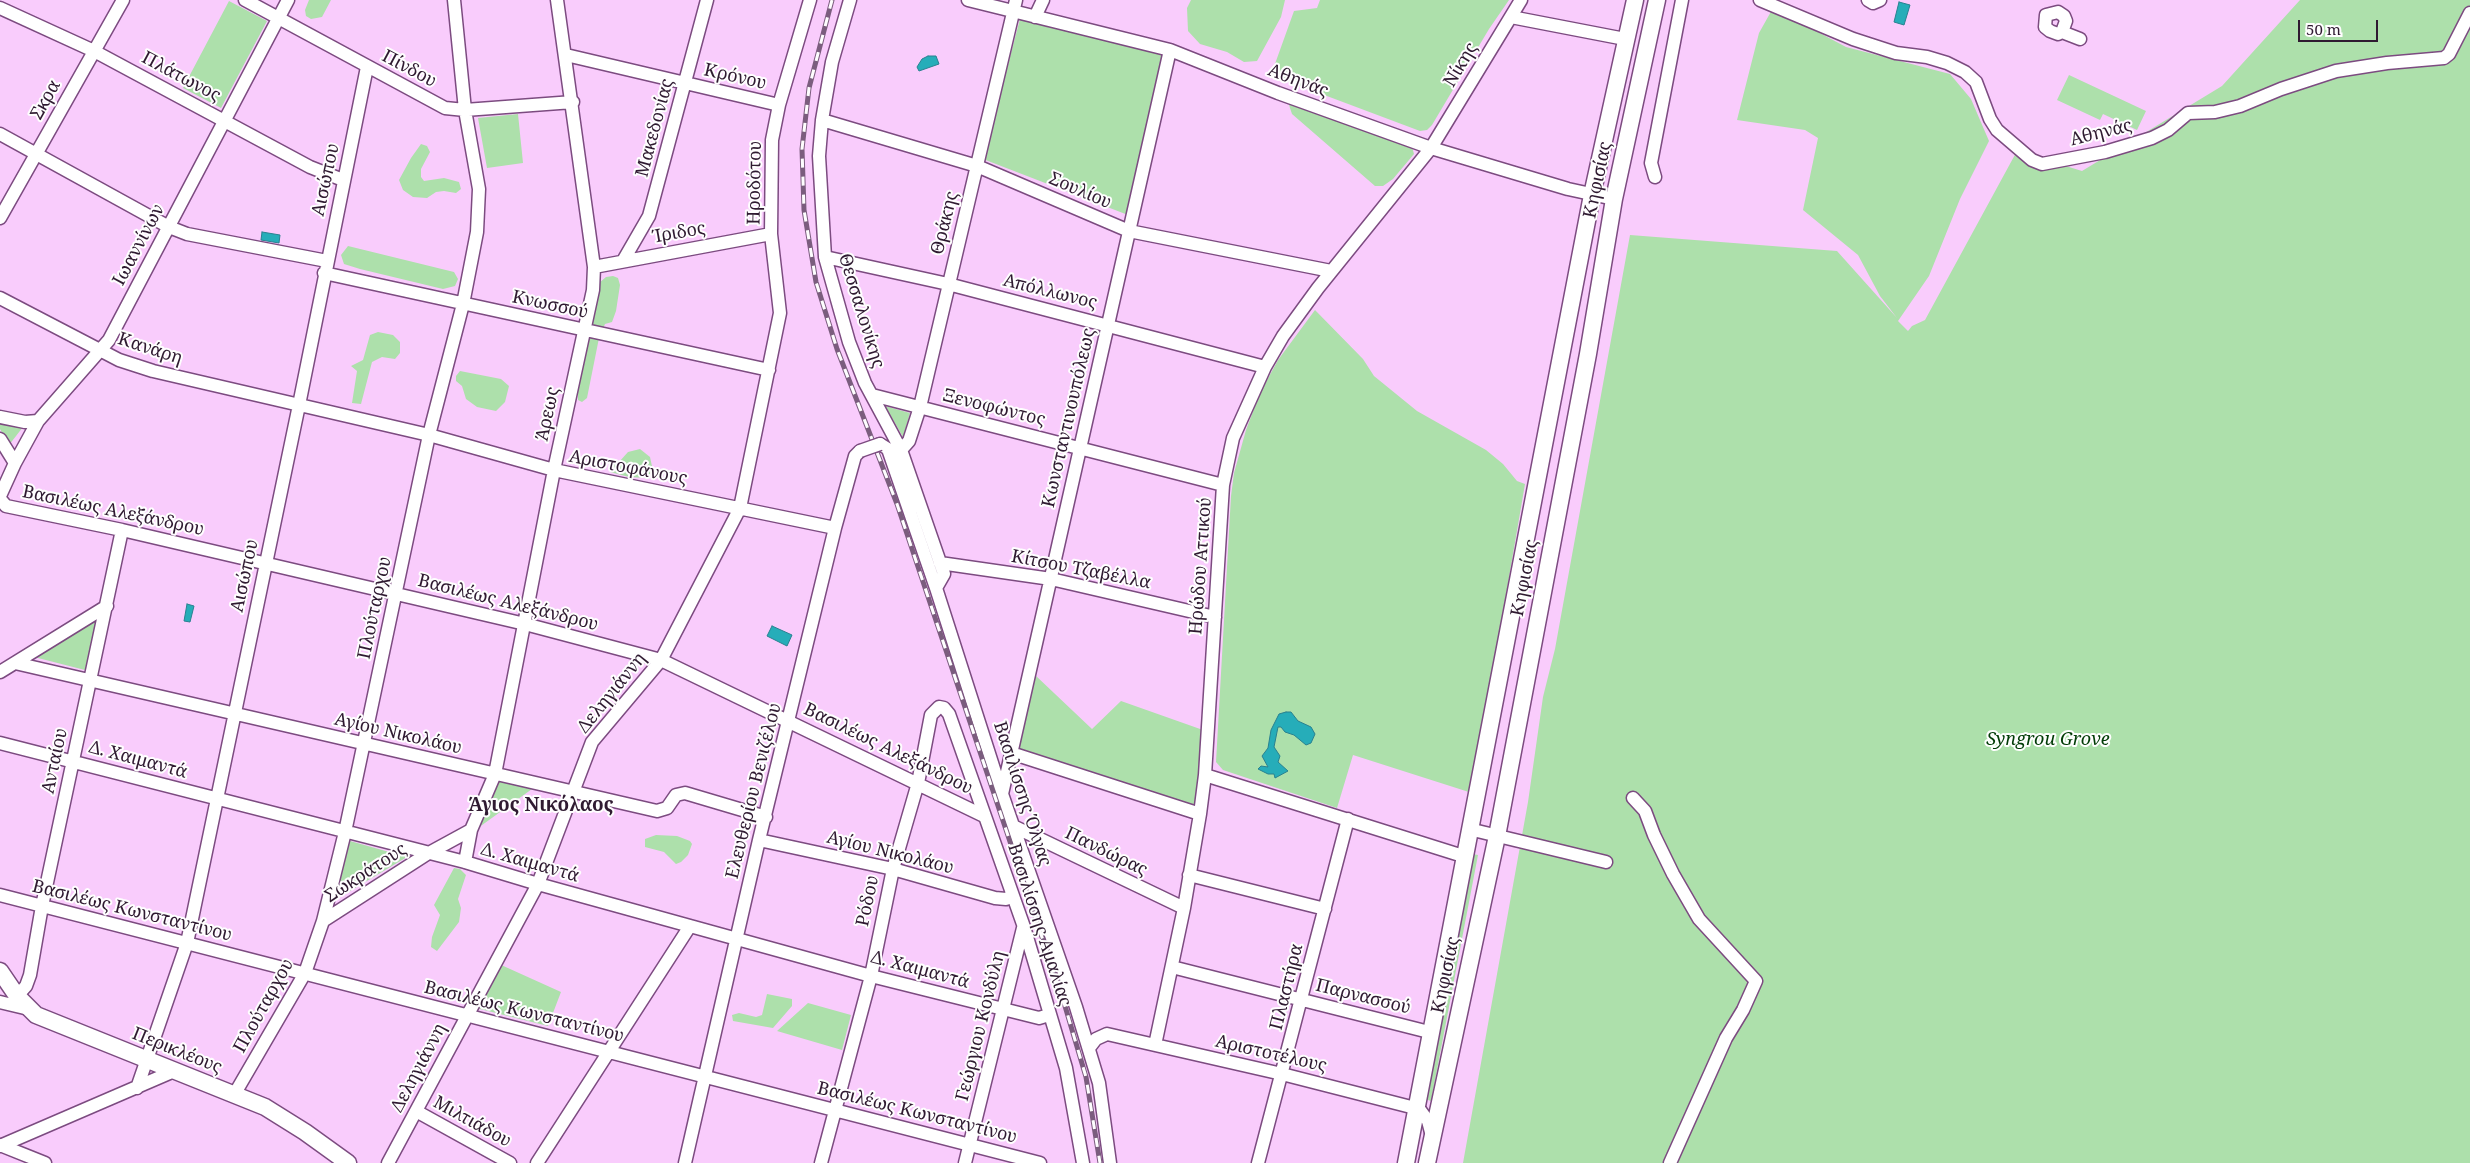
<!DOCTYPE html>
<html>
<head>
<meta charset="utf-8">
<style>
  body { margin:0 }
  #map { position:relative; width:2470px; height:1163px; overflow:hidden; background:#f9ccfc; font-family:"Noto Serif",serif }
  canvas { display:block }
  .scale { position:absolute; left:2298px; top:20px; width:80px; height:22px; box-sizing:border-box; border:2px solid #2f1a31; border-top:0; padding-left:6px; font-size:15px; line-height:18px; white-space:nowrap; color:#2f1a31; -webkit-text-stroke:4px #fefefe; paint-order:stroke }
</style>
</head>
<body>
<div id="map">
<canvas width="2470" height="1163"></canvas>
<div class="scale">50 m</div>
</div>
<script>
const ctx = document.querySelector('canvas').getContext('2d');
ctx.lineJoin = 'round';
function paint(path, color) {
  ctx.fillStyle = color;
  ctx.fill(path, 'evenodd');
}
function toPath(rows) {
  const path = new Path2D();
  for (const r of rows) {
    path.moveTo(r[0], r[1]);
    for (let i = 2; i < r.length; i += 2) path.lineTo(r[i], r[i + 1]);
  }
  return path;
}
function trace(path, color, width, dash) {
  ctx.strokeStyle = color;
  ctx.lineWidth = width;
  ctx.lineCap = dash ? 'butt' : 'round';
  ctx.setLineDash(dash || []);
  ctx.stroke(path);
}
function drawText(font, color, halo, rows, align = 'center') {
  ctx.font = font + ' "Noto Serif",serif';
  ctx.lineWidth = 4;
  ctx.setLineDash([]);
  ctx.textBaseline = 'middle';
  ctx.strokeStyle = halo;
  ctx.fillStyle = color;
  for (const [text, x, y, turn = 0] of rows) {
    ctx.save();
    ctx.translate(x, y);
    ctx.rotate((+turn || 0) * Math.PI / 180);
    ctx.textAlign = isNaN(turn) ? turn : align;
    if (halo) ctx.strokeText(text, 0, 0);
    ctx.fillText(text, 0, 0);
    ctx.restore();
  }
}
const green = toPath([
  [309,0,331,0,322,17,311,19,306,16,305,10],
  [1191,0,1285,0,1281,17,1257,61,1244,62,1227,52,1200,44,1188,31,1187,8],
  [1320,0,1509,0,1489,29,1432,125,1427,130,1420,131,1271,75,1294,11,1317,8],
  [2300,0,2470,0,2470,1163,1463,1163,1528,802,1543,697,1555,649,1630,235,1837,251,1897,318,1880,296,1858,255,1803,210,1818,138,1805,130,1737,120,1759,33,1773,8,1846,47,1950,74,1971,99,1989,141,1960,199,1929,276,1898,321,1908,331,1912,326,1925,320,2017,151,2082,171,2222,86],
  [229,1,267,21,221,108,183,88],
  [1020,19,1164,55,1128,215,983,159],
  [2069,75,2146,111,2137,130,2103,114,2100,120,2057,100],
  [1293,101,1412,147,1414,154,1393,179,1383,186,1375,186,1292,114,1289,105],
  [518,114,523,163,487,168,478,118],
  [421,144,427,146,430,152,421,169,421,177,424,181,444,178,459,182,461,189,456,193,444,191,436,192,427,198,413,197,403,190,399,180,411,158],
  [348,246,454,272,458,279,455,286,443,289,360,269,344,264,341,255],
  [613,276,618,278,620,285,616,311,612,322,605,324,599,338,587,398,582,402,578,400,578,384,599,283,606,277],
  [1315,310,1363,359,1374,376,1417,411,1486,450,1503,464,1517,481,1525,484,1472,793,1353,755,1337,808,1223,770,1216,762,1231,496,1234,473,1246,430,1260,393,1278,360],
  [378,332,393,335,400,342,400,353,395,359,382,357,372,362,361,404,352,403,357,371,351,366,363,360,370,335],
  [460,371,501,379,509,386,505,402,496,411,477,407,466,399,462,386,456,381,456,376],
  [885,406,910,413,903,437],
  [0,422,23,427,9,445,0,429],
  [640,449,650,457,653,471,646,478,629,477,610,472,609,466,619,462,628,452],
  [97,620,85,670,34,657],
  [1035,675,1092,729,1121,701,1203,730,1197,810,1017,754],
  [498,779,532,789,478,828],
  [656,835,677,836,690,841,692,844,688,855,681,862,676,864,664,852,645,847,645,839],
  [350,841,407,857,335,900],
  [1473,854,1478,855,1431,1101,1425,1099],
  [454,868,460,869,466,875,458,899,461,908,459,922,437,951,431,947,432,937,440,915,434,905],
  [499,964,561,992,548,1026,476,1008],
  [767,994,792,999,792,1006,773,1028,733,1021,732,1015,739,1013,756,1017,762,1015],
  [808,1003,851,1015,842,1050,777,1031]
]);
const water = toPath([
  [1899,2,1910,5,1904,25,1894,22,1899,2],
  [928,56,936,56,939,64,919,71,917,67,922,59,928,56],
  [262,232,280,235,279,243,261,240,262,232],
  [187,604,194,606,190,622,184,621,187,604],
  [772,626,792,635,787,646,767,636,772,626],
  [1286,712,1291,712,1298,721,1311,727,1315,734,1311,743,1306,745,1294,735,1285,732,1281,727,1278,727,1274,747,1280,756,1278,762,1288,771,1275,778,1274,774,1268,774,1258,769,1261,766,1268,767,1262,756,1268,748,1271,730,1279,714,1286,712]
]);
const minor = toPath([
  [245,0,445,108,465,110,573,102],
  [850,0,832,62,822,120,819,156,825,257,849,342,865,383,901,450,944,574,936,588],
  [968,0,1170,50,1278,93,1431,148,1568,189,1614,199],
  [1760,0,1853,39,1896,53,1927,57,1947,63,1965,72,1976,82,1990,119,1997,130,2032,160,2042,164,2105,152,2152,138,2168,130,2188,113,2215,112,2240,106,2281,89,2336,71,2387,63,2444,58,2449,54,2470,13],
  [1868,0,1873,3,1880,0],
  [0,8,94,51,310,167,343,180],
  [1035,17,1043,0],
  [1511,17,1625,39],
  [2062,32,2066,21,2064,16,2058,12,2046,15,2045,27,2050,31,2058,34,2062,32,2080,39],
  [566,55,779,105],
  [822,120,977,166,1129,231,1331,271],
  [0,134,169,227,187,234,327,261],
  [1655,177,1651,163,1682,0],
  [0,218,123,0],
  [825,257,948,284,1265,367],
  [623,261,649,216,707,0],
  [594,267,771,234],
  [324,273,769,370],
  [0,298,119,360,153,371,429,435,554,470,835,528],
  [872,395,1223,485],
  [0,417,25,422,38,421],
  [0,439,15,463],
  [880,444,888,449,936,588,1002,794,1076,1007,1099,1083,1110,1163],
  [901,450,909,441,920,407,1016,0],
  [0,496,15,463,38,421,109,340,288,0],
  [0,499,6,506,122,530,525,624,661,660,984,816],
  [940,563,1051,579,1215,617],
  [15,663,657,811,667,808,676,795,685,793,766,817],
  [0,672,107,606],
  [0,743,465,862,538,884,871,976,1039,1018,1049,1015],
  [1011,753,1200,814],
  [1205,775,1463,856],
  [1002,794,1170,50],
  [1633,798,1645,811,1654,835,1673,874,1699,919,1756,981,1743,1010,1726,1038,1670,1163],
  [1013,826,1184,908],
  [1469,829,1606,862],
  [759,840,893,869,995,898,1006,899,1013,896],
  [465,862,471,830],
  [1189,875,1325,909],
  [0,895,1040,1163],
  [323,921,427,854,471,830,495,774,554,470,593,290,594,267,557,0],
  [1172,967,1429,1032],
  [17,996,26,986,30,975,42,906,122,530],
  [0,1002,29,1009],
  [1155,1045,1184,908,1200,814,1205,775,1223,485,1233,438,1265,367,1283,336,1318,288,1431,148,1521,0],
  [1089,1048,1096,1039,1107,1034,1282,1074,1415,1108,1420,1110,1428,1121,1432,1136],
  [137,1088,187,943,299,405,367,67],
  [234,1095,305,973,323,921,345,832,429,435,463,304,477,232,479,189,465,110,454,0],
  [416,1111,510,1163],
  [0,1145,45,1163],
  [0,1146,174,1071],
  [388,1163,538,884,592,742,661,660,740,508,780,313,771,234,772,140,779,105,810,0],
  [537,1163,690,926],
  [685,1163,759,840,835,528,855,456,860,451],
  [821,1163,871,976,893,869,918,783,931,715,939,707,944,708,949,714,1024,927,1066,1068,1083,1163],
  [965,1163,1023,928],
  [1258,1163,1348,819]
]);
const major = toPath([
  [0,971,17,996,36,1015,265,1107,305,1132,348,1163],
  [1406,1163,1592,195,1635,0],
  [1427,1163,1497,836,1588,354,1614,199,1657,0]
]);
const rail = toPath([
  [832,0,809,88,802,149,804,210,816,282,837,349,897,504,1065,1006,1086,1077,1100,1163]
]);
const minorBridge = toPath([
  [860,451,880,444]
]);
const streetNames = [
  ["Νίκης",1461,65,-59],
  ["Πίνδου",409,69,28],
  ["Πλάτωνος",181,77,28],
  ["Κρόνου",735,77,13],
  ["Αθηνάς",1298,81,21],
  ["Σκρα",46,100,-61],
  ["Μακεδονίας",655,128,-75],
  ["Αθηνάς",2101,133,-14],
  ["Αισώπου",326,180,-78],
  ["Κηφισίας",1598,180,-78],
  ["Ηροδότου",755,183,-89],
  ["Σουλίου",1080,191,23],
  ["Θράκης",945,223,-76],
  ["Ίριδος",679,233,-10],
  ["Ιωαννίνων",139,245,-62],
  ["Απόλλωνος",1050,292,14],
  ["Κνωσσού",550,305,12],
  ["Θεσσαλονίκης",861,311,73],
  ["Κανάρη",150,349,18],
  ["Ξενοφώντος",994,408,14],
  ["Άρεως",548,414,-78],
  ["Κωνσταντινουπόλεως",1069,418,-77],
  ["Αριστοφάνους",628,468,11],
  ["Βασιλέως Αλεξάνδρου",113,511,12],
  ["Ηρώδου Αττικού",1201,566,-86],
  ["Κίτσου Τζαβέλλα",1081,570,11],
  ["Αισώπου",245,576,-78],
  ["Κηφισίας",1525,578,-79],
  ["Βασιλέως Αλεξάνδρου",508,603,14],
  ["Πλούταρχου",375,608,-78],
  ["Δεληγιάννη",612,693,-51],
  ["Αγίου Νικολάου",398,734,13],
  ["Βασιλέως Αλεξάνδρου",888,749,26],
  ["Δ. Χαιμαντά",138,760,15],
  ["Ανταίου",55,761,-78],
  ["Ελευθερίου Βενιζέλου",754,791,-76],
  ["Βασιλίσσης Όλγας",1022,794,72],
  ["Πανδώρας",1106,852,26],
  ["Αγίου Νικολάου",890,853,14],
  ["Δ. Χαιμαντά",530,863,16],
  ["Σωκράτους",366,873,-33],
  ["Ρόδου",868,901,-78],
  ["Βασιλέως Κωνσταντίνου",132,911,14],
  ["Βασιλίσσης Αμαλίας",1039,925,72],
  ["Δ. Χαιμαντά",920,970,15],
  ["Κηφισίας",1446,975,-78],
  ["Πλαστήρα",1287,987,-76],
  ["Παρνασσού",1363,997,14],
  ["Πλούταρχου",264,1006,-61],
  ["Βασιλέως Κωνσταντίνου",524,1012,14],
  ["Γεώργιου Κονδύλη",981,1026,-76],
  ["Περικλέους",177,1051,22],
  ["Αριστοτέλους",1271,1054,13],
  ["Δεληγιάννη",419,1068,-62],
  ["Βασιλέως Κωνσταντίνου",917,1113,14],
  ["Μιλτιάδου",472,1122,29]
];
const parkNames = [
  ["Syngrou Grove",2048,740]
];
const neighbourhoodNames = [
  ["Άγιος Νικόλαος",541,806]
];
paint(green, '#ade0ab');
paint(water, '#26adb9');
trace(water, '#298190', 1);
trace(minor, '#7c4b80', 15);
trace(major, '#7c4b80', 19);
trace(minor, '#fff', 12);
trace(major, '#fff', 16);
trace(rail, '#7b5d7e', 5);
trace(rail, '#fefefe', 3, [9]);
trace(minorBridge, '#7c4b80', 15, []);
trace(minorBridge, '#fff', 12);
drawText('18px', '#2f1a31', '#fefefe', streetNames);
drawText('italic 18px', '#013c06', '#fefefe', parkNames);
drawText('bold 19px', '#2f1a31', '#fefefe', neighbourhoodNames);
</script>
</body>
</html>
